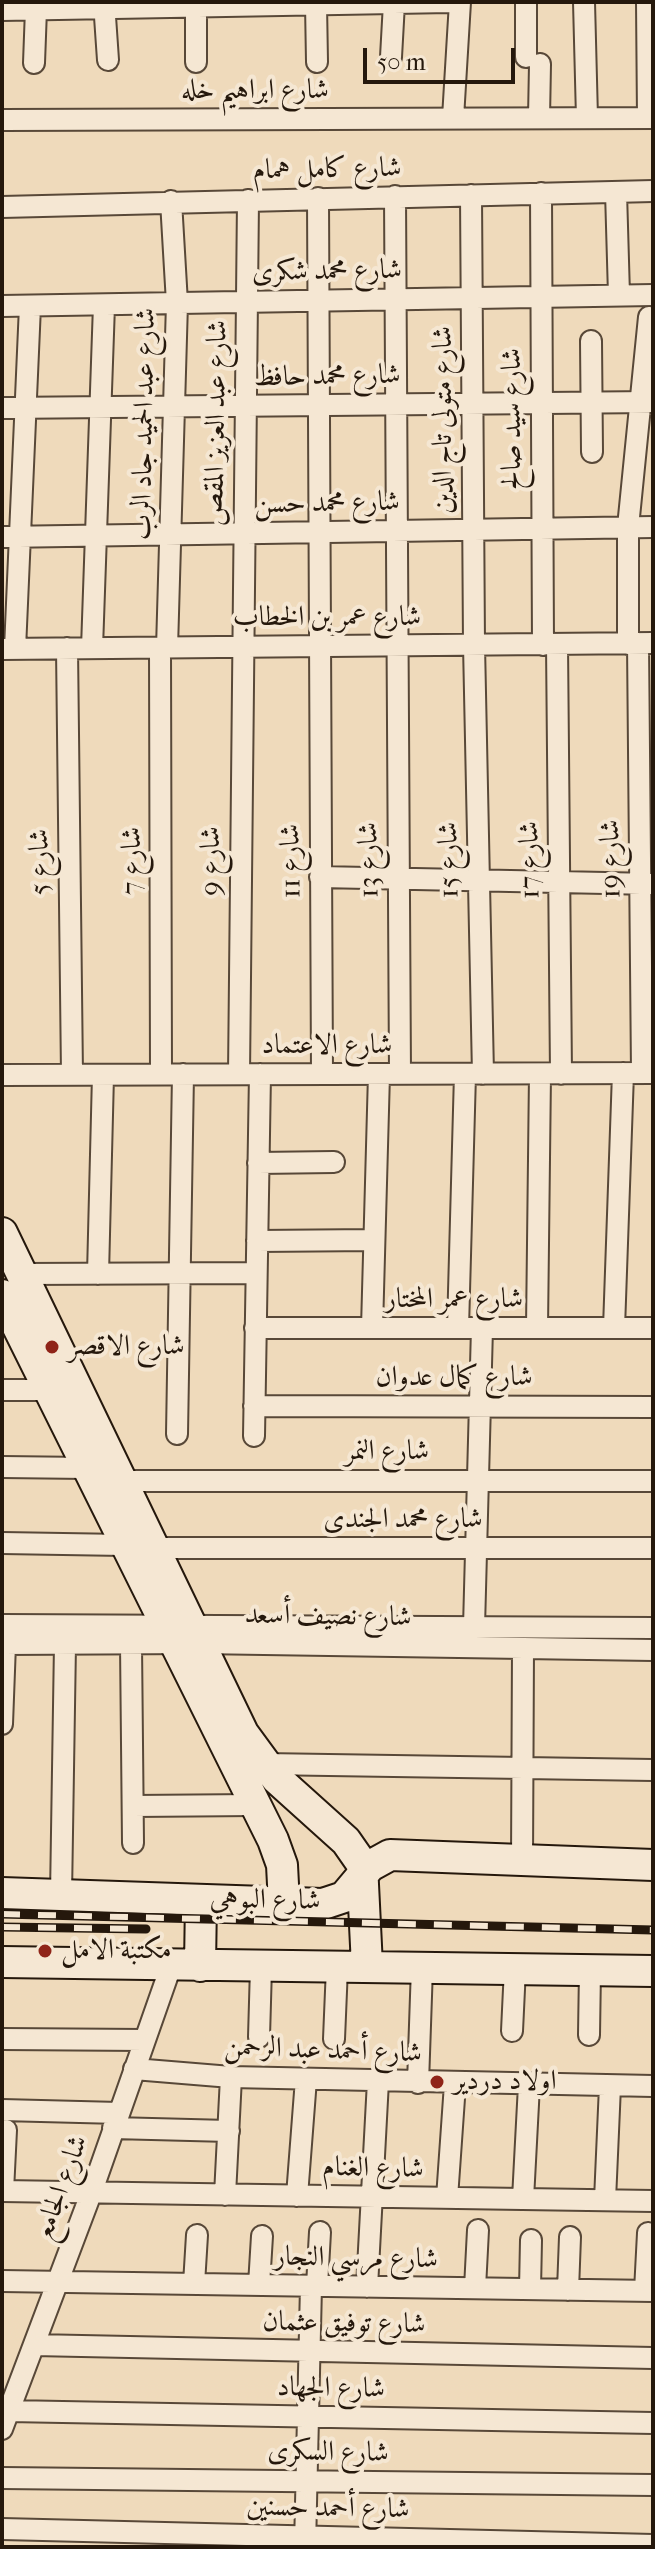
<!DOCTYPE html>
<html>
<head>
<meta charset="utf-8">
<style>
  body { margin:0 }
  #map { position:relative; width:655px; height:2549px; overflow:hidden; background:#efdabb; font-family:"IM FELL French Canon",serif }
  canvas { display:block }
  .frame { position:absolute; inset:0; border:4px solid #25180c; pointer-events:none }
  .scale { position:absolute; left:363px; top:48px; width:152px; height:36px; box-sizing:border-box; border:4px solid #25180c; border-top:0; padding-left:10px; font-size:24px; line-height:28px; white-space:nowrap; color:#25180c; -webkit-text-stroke:6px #f5e7d3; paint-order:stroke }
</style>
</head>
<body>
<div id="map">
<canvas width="655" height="2549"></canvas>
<div class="frame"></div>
<div class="scale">50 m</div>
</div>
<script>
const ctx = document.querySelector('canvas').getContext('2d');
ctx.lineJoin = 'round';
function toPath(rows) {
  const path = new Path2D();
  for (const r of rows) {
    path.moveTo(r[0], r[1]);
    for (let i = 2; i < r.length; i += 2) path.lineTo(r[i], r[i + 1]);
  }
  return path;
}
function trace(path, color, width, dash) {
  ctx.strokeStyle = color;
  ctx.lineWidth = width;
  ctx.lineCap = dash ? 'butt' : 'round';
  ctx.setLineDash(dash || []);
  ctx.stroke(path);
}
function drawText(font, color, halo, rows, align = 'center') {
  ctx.font = font + ' "IM FELL French Canon",Amiri,serif';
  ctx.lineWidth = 8;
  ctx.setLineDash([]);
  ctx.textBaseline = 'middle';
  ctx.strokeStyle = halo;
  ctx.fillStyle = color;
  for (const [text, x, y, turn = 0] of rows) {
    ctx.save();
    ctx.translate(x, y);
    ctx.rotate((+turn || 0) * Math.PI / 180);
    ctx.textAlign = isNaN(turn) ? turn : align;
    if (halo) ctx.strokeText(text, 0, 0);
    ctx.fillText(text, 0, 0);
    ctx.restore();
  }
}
const street = toPath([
  [104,2,108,60],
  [526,2,526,57],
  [584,2,587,118],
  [647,2,648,118],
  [316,4,317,62],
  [2,10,450,2],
  [391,57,394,3],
  [196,62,196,7],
  [34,63,36,9],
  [453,118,460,2],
  [539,118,540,64],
  [2,120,653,118],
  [616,192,619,295],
  [541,193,543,645],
  [471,195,474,645,483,1074],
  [395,196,400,1074],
  [318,198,322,1074],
  [2,207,653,191],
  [2,306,653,295],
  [591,341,592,452],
  [2,408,653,402],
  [2,537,653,527],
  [638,643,642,1073],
  [557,644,561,1074],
  [628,644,628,527,649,317],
  [67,648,72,1075],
  [92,648,104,305],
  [160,648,161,1074],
  [167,648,177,303,171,201],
  [2,649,653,643],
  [15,649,30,306],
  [320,877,653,884],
  [239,1074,248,200],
  [2,1075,653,1073],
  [258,1163,334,1162],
  [257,1241,374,1240],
  [22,1274,256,1273],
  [98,1274,103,1075],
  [255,1328,653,1328],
  [372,1328,379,1074],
  [458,1328,465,1074],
  [537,1328,540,1074],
  [614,1328,623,1073],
  [2,1390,48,1390],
  [254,1406,653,1407],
  [177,1434,183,1074],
  [254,1436,260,1074],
  [2,1467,87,1468],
  [122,1481,653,1481],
  [2,1543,124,1545],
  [154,1548,653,1548],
  [2,1625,653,1628],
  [474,1627,482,1328],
  [2,1644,199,1643,653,1650],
  [131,1644,133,1843],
  [2,1724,5,1644],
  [264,1764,653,1770],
  [133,1806,255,1805],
  [522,1862,523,1648],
  [61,1895,65,1644],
  [512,2031,515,1968],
  [589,2035,590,1970],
  [259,2037,261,1967],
  [2,2039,144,2040],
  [334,2039,337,1967],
  [134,2069,231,2077,653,2086],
  [418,2083,422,1967],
  [2,2110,119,2113],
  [113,2128,229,2131],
  [2,2191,653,2201],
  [3,2191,6,2130],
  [225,2195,231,2077],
  [297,2196,306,2079],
  [447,2198,455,2084],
  [523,2199,529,2085],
  [605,2200,610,2086],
  [2,2281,653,2291],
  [194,2284,197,2235],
  [259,2285,262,2236],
  [317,2286,320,2232],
  [367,2287,378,2081],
  [475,2288,478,2230],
  [530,2289,531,2240],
  [568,2290,570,2237],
  [645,2291,648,2233],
  [34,2345,653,2358],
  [9,2411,653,2423],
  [2,2429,92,2191,171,1966],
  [2,2478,653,2485],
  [2,2529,653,2545],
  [305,2547,311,2286]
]);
const secondary = toPath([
  [2,1233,243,1733,276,1778,346,1841,362,1864,367,1966],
  [2,1295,273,1840,282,1865,284,1904],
  [2,1893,323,1904,344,1897,370,1866,390,1855,653,1865],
  [2,1962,653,1971],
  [200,1966,201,1900]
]);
const rail = toPath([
  [2,1914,653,1930],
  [2,1927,146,1929]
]);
const markers = [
  [52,1347,8,"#8f2418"],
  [45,1951,8,"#8f2418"],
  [437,2082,8,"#8f2418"]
];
const streetNames = [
  ["شارع ابراهيم خله",255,91],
  ["شارع كامل همام",327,170,-1],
  ["شارع محمد شكرى",327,272,-1],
  ["شارع محمد حافظ",327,377,-1],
  ["شارع سيد صالح",513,419,-90],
  ["شارع متولى تاج الدين",444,420,-90],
  ["شارع عبد العزيز المقص",217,423,-89],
  ["شارع عبد الحميد جاد الرب",145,424,-89],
  ["شارع محمد حسن",327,504,-1],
  ["شارع عمر بن الخطاب",327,618],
  ["شارع 19",612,859,-91],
  ["شارع 13",370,860,-91],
  ["شارع 15",450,860,-91],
  ["شارع 17",531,860,-91],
  ["شارع 7",133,861,-90],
  ["شارع 9",212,861,-90],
  ["شارع 11",292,861,-91],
  ["شارع 5",41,862,-91],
  ["شارع الاعتماد",327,1046],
  ["شارع عمر المختار",454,1300],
  ["شارع كمال عدوان",454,1378],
  ["شارع النمر",387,1452],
  ["شارع محمد الجندى",403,1520],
  ["شارع نصيف أسعد",328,1617,1],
  ["شارع البوهي",265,1901,1],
  ["شارع أحمد عبد الرحمن",323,2051,2],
  ["شارع الغنام",373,2169,1],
  ["شارع الجامع",62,2188,-70],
  ["شارع مرسي النجار",356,2259,1],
  ["شارع توفيق عثمان",344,2324,1],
  ["شارع الجهاد",331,2389,1],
  ["شارع السكرى",328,2453,1],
  ["شارع أحمد حسنين",328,2509,1]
];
const poiNames = [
  ["شارع الاقصر",68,1347],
  ["مكتبة الامل",61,1951],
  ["اولاد دردير",453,2082]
];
trace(street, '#584838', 24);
trace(secondary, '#25180c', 34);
trace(street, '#f5e7d3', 20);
trace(secondary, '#f5e7d3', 30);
trace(rail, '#25180c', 9);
trace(rail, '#f5e7d3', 6, [18]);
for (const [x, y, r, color] of markers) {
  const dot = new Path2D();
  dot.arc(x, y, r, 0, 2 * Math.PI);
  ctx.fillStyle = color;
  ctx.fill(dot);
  trace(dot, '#f5e7d3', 3);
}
drawText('28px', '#25180c', '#f5e7d3', streetNames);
drawText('28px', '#25180c', '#f5e7d3', poiNames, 'left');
</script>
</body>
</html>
